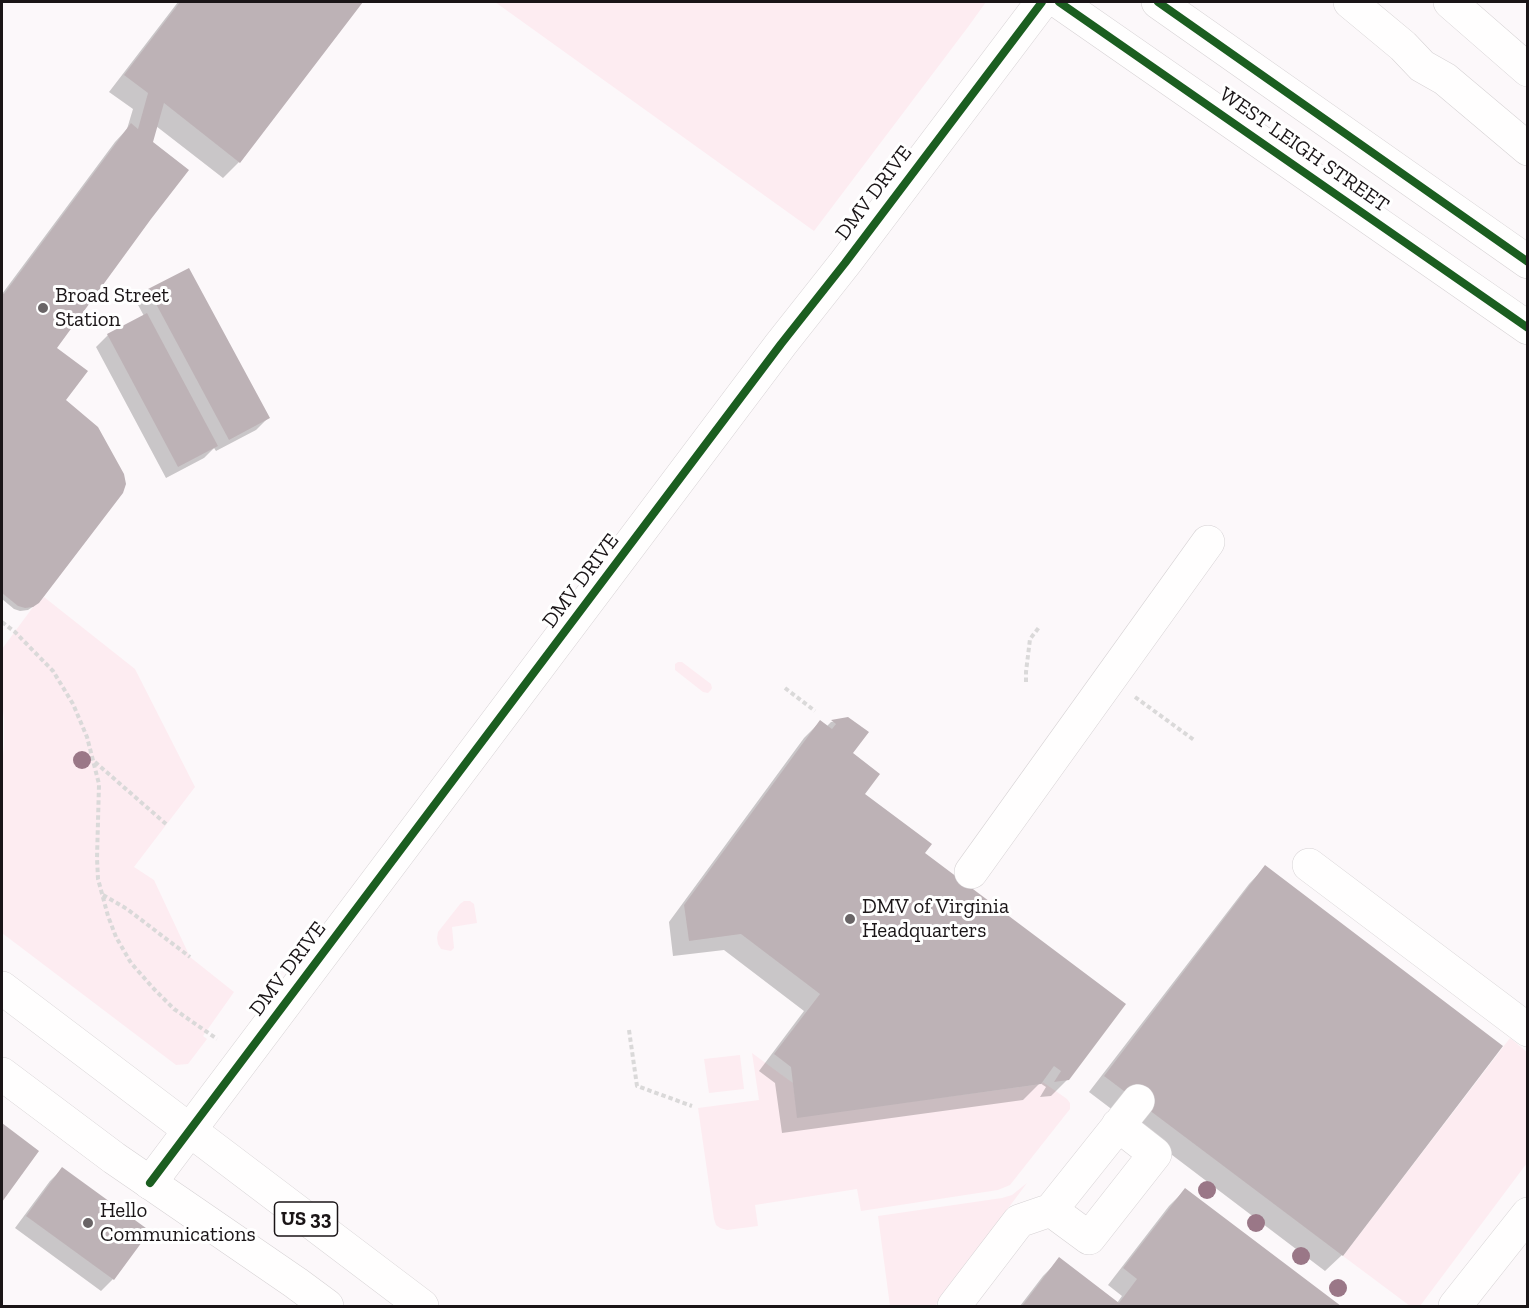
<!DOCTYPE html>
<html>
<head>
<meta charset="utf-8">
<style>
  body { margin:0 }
  #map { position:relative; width:1529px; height:1308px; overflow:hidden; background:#fcf8fa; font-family:"Zilla Slab",serif }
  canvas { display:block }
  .frame { position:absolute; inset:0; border:3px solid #1a1517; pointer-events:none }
</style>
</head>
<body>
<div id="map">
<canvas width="1529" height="1308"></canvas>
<div class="frame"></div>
</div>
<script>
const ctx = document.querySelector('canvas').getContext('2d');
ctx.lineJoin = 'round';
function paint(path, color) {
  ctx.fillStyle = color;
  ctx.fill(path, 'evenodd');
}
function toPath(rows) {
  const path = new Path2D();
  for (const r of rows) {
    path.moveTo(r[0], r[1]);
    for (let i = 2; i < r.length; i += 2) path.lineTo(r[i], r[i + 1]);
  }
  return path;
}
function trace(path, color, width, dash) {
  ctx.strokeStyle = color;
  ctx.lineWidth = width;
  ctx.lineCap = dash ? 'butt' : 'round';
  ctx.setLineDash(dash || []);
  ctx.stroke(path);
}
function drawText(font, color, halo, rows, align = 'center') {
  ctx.font = font + ' "Zilla Slab",serif';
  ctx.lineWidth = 6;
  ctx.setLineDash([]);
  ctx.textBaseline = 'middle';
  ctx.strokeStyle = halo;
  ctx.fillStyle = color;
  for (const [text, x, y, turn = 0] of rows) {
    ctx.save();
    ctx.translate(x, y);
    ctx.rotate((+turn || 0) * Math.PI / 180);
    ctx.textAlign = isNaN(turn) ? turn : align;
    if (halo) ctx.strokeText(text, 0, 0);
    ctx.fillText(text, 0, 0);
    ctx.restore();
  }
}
const green = toPath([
  [495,2,986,2,968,27,814,231],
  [44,597,135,669,195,787,134,867,154,880,190,957,234,992,203,1036,207,1039,188,1064,176,1065,2,933,2,766,4,745,4,719,2,701,2,649,33,607,39,603],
  [678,662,682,662,711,684,712,688,711,690,708,693,703,692,675,670,675,664],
  [464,901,470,901,474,904,477,923,452,927,454,948,451,951,441,949,438,944,437,938,438,932,460,904],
  [1510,1038,1527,1052,1527,1163,1420,1306,1410,1306,1343,1256],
  [752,1053,793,1083,798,1117,1041,1084,1043,1082,1067,1099,1070,1103,1070,1109,1010,1185,998,1190,861,1211,857,1189,755,1205,758,1226,727,1230,720,1228,716,1225,714,1219,698,1108,759,1100],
  [740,1055,744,1089,709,1093,704,1059],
  [1027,1183,935,1306,890,1306,878,1216,1002,1198,1012,1195]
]);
const shadow = toPath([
  [178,2,361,2,239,162,223,178,156,126,54,348,64,400,34,606,28,610,20,611,14,609,2,599,2,294,115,142,127,129,133,109,109,92],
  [149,291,268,418,256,430,216,451,214,448,204,458,166,478,96,347,108,335,144,316,137,303],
  [848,719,850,754,863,795,923,853,1068,1079,1051,1096,1040,1097,1046,1087,1040,1083,1023,1100,782,1133,775,1083,759,1071,804,1011,724,950,673,956,669,922,804,738,820,722,826,727,831,722],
  [1265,867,1501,1046,1342,1255,1325,1271,1089,1092,1249,884],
  [2,1125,37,1151,2,1199],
  [62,1169,148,1232,113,1279,101,1291,15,1228,50,1181],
  [1185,1190,1338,1306,1020,1306,1043,1276,1060,1259,1117,1303,1122,1296,1108,1285,1169,1206]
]);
const building = toPath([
  [180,2,363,2,240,163,164,103,153,142,189,170,151,219,57,348,88,371,66,400,98,427,124,474,126,484,123,493,39,603,33,607,25,608,18,606,2,593,2,293,4,294,131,123,138,129,148,93,124,75],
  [189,268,270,418,229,440,148,289],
  [147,313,218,446,178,467,107,334],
  [848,717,869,732,853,753,880,774,865,794,932,844,925,853,1126,1004,1069,1080,1054,1082,1061,1071,1054,1066,1041,1084,797,1118,791,1067,774,1054,820,994,741,934,689,941,684,905,820,720,832,729,836,724,831,720],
  [1265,865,1503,1046,1343,1256,1104,1076],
  [2,1123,39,1151,2,1202],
  [62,1167,150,1231,114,1280,26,1216],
  [1185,1188,1341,1306,1022,1306,1059,1257,1119,1303,1137,1279,1123,1268]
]);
const path = toPath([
  [2,622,15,632,53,671,73,704,87,737,99,784,97,858,98,879,108,916,116,937,131,963,154,989,174,1009,217,1039],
  [1026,682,1026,672,1030,639,1040,626],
  [785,688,815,711],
  [1135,697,1194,740],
  [95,762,166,824],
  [103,895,127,909,190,957],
  [629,1030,637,1086,692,1106]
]);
const minor = toPath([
  [1059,2,1528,328],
  [1158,2,1528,262],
  [1350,2,1403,46,1422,66,1445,79,1528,149],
  [1450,2,1528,70],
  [1309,865,1528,1030],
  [971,872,1208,542],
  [150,1183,781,344,845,263,1042,2],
  [1051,1210,1089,1238,1155,1154,1118,1125],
  [954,1306,1019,1221,1051,1210,1138,1101],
  [1455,1306,1528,1214]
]);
const major = toPath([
  [2,988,422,1306],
  [2,1074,114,1158,296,1283,327,1306]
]);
const cycleway = toPath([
  [1059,2,1528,328],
  [1158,2,1528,262],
  [150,1183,781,344,845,263,1042,2]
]);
const trees = [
  [82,760],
  [1207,1190],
  [1256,1223],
  [1301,1256],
  [1338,1288]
];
const markers = [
  [43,308,6,"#696466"],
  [850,919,6,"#696466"],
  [88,1223,6,"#696466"]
];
const shields = [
  [306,1219,63]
];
const shieldNames = [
  ["US 33",306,1219]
];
const streetNames = [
  ["WEST LEIGH STREET",1304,150,35],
  ["DMV DRIVE",874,193,-53],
  ["DMV DRIVE",581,581,-53],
  ["DMV DRIVE",288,969,-53]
];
const poiNames = [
  ["Broad Street",55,296],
  ["Station",55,320],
  ["DMV of Virginia",862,907],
  ["Headquarters",862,931],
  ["Hello",100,1211],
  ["Communications",100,1235]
];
paint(green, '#fdecf1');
paint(shadow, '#0003');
paint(building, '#bdb2b6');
trace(minor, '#d6d2d4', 34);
trace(major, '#d6d2d4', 34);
trace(path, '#dad9d9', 4, [4.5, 3]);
trace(minor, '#fffefe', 33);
trace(major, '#fffefe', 33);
trace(cycleway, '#1b5e20', 8);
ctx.fillStyle = '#9a7787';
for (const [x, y] of trees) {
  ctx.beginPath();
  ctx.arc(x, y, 9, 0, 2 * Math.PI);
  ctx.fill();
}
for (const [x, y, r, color] of markers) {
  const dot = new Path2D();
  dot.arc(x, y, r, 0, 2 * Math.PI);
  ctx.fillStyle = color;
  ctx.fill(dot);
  trace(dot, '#fff', 2);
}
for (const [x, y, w] of shields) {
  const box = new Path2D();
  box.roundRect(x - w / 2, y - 17, w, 34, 4.5);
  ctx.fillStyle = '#fff';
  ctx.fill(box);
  trace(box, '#1a1517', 1.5);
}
drawText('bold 20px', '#1a1517', null, shieldNames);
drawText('21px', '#1a1517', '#fff', streetNames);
drawText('21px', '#1a1517', '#fff', poiNames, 'left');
</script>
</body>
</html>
